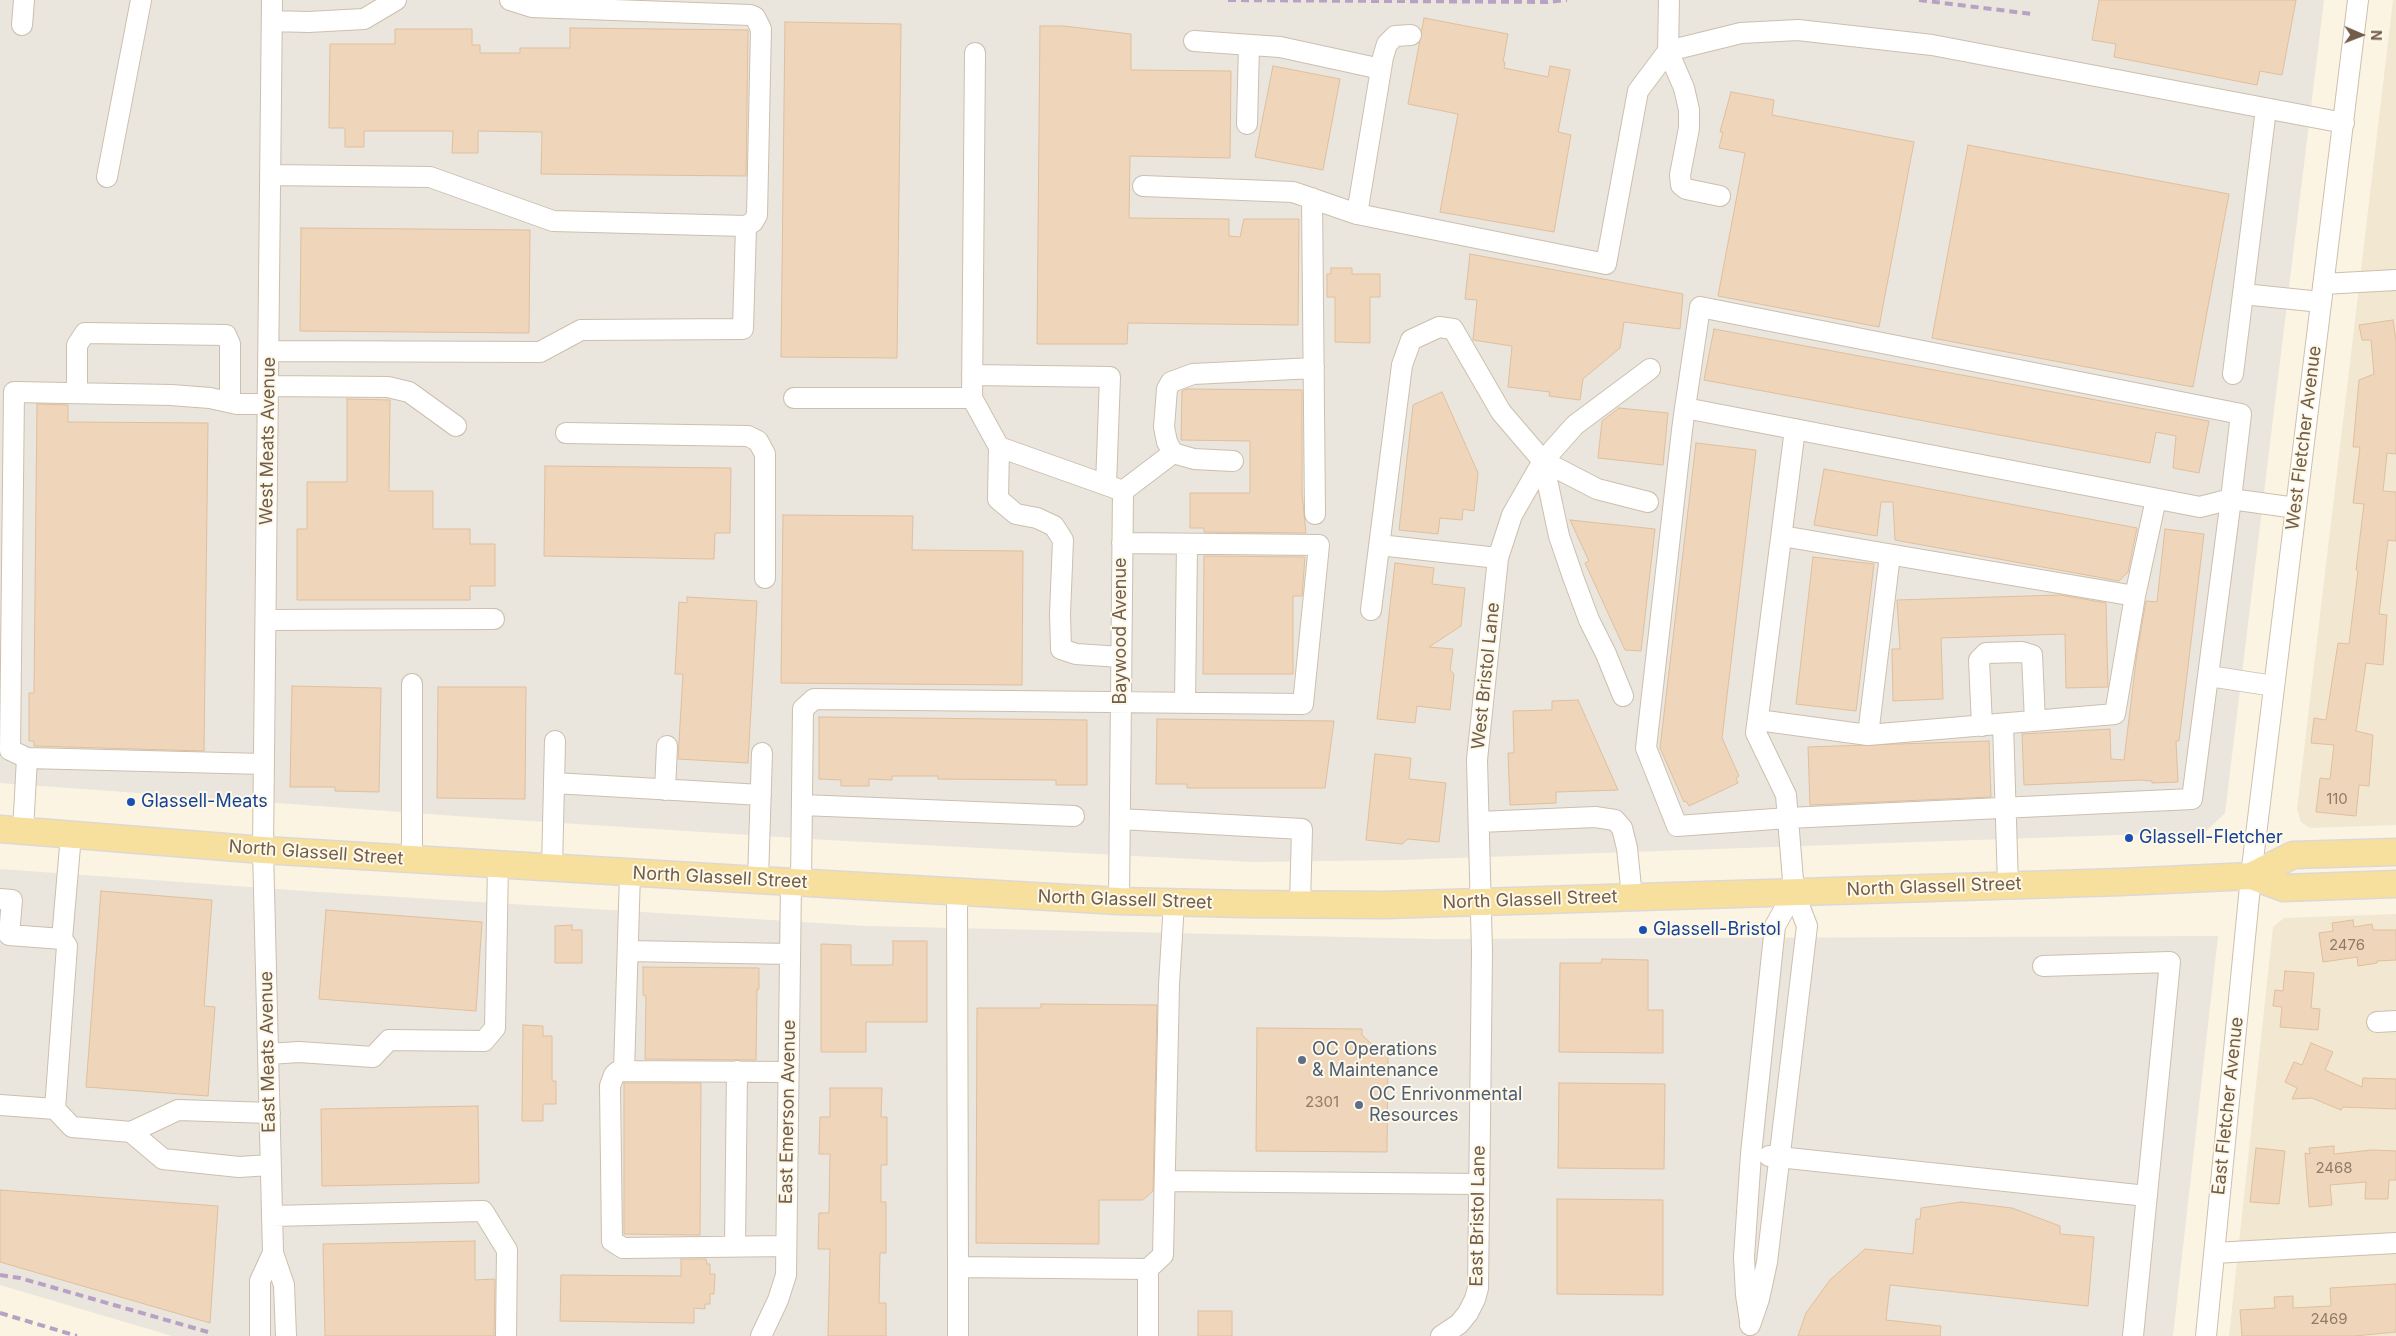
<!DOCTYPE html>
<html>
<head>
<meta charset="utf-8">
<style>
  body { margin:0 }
  #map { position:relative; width:2396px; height:1336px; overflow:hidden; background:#fbf4e2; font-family:Inter,sans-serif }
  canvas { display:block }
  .north { position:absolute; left:2336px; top:10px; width:50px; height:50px; -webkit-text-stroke:4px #fef8e8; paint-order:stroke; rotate:91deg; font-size:14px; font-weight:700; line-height:20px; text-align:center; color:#715d4a }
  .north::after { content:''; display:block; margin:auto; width:18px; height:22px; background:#715d4a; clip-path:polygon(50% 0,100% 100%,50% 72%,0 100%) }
</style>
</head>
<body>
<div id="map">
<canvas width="2396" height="1336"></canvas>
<div class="north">N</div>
</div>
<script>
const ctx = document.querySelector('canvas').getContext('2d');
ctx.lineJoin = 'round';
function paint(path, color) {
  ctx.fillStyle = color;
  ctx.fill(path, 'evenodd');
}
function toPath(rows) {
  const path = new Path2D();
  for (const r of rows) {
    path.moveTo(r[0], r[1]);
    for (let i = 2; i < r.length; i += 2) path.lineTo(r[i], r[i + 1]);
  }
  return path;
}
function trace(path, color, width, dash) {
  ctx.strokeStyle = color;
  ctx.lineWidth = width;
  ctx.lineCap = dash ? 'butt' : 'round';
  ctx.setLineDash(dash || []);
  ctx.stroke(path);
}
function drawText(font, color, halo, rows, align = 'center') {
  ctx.font = font + ' Inter,sans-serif';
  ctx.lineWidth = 4;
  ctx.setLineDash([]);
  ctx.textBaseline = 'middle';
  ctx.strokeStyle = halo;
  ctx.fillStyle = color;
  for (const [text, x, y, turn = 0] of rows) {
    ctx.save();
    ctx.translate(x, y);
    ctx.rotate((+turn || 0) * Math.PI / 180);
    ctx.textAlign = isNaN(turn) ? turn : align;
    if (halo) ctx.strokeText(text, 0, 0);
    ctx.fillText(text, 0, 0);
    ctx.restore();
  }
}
const residential = toPath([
  [2393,0,2396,0,2396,825,2310,828,2301,822,2297,809],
  [2396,914,2396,1336,2229,1336,2273,927,2284,918]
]);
const industrial = toPath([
  [0,0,2324,0,2225,813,2205,832,1399,860,1252,862,827,840,484,818,0,783],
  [0,869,319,892,867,926,1434,939,2218,936,2173,1336,172,1336,0,1285]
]);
const building = toPath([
  [2099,0,2296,0,2282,75,2260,71,2257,85,2114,57,2116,44,2092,40,2099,0],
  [1424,18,1508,34,1503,62,1505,62,1504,68,1548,77,1550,66,1570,70,1558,132,1571,135,1554,232,1440,212,1458,114,1408,104,1424,18],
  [785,22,901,24,897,358,781,357,785,22],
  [1040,26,1063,26,1131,34,1131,70,1231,71,1230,158,1130,156,1129,218,1229,219,1229,236,1240,237,1244,219,1299,219,1298,325,1128,323,1127,344,1037,344,1040,26],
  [570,28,748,30,746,176,541,174,542,132,478,131,478,153,452,153,453,131,364,131,364,147,345,147,345,128,329,128,330,44,395,44,395,29,472,29,472,45,480,45,480,53,520,53,520,48,570,48,570,28],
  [1273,66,1340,79,1323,170,1255,157,1273,66],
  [1731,92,1774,100,1772,115,1914,142,1879,327,1718,296,1745,153,1719,148,1723,132,1720,132,1731,92],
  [1968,145,2229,194,2193,387,1932,338,1968,145],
  [301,228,530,230,529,333,300,331,301,228],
  [1470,254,1683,294,1680,329,1624,322,1620,348,1583,379,1580,400,1549,396,1550,392,1508,387,1512,346,1473,340,1477,300,1465,299,1470,254],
  [1331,268,1352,268,1352,274,1380,274,1380,297,1370,297,1370,343,1335,342,1335,297,1327,297,1327,274,1331,274,1331,268],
  [2393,320,2396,340,2396,454,2387,453,2383,491,2396,492,2396,541,2388,540,2379,614,2387,615,2383,665,2366,663,2356,731,2373,735,2369,786,2359,785,2356,816,2316,812,2320,778,2330,779,2334,745,2311,743,2314,718,2326,720,2338,643,2349,644,2358,571,2356,570,2364,504,2353,503,2360,447,2353,447,2359,380,2374,374,2371,340,2362,340,2359,325,2393,320],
  [1714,329,2209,421,2199,473,2173,468,2176,436,2156,432,2150,463,1704,380,1714,329],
  [1187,389,1302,390,1302,494,1306,533,1204,532,1204,528,1190,528,1190,493,1250,493,1250,441,1181,440,1182,391,1187,389],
  [1442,392,1478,473,1474,511,1463,509,1462,520,1440,518,1438,534,1399,530,1413,405,1442,392],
  [347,399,390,400,389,491,433,491,433,529,470,529,470,544,495,544,495,586,470,586,470,600,297,600,297,529,307,529,307,482,347,482,347,399],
  [37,404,68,405,68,422,208,423,204,751,34,746,34,741,29,741,29,693,34,693,37,404],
  [1619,408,1668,413,1663,465,1598,458,1602,421,1619,408],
  [1696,443,1756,450,1722,738,1739,776,1736,778,1738,783,1689,806,1686,801,1684,802,1660,748,1696,443],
  [545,466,731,468,730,533,715,533,714,559,544,556,545,466],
  [1824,469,2137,528,2128,572,2119,581,1895,540,1893,502,1881,502,1877,536,1814,525,1824,469],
  [783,515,913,516,912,550,1023,551,1022,685,781,683,783,515],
  [1570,520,1655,529,1641,651,1625,650,1585,563,1589,561,1570,520],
  [2165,529,2204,534,2179,741,2176,741,2178,782,2152,783,2152,781,2140,780,2024,785,2022,734,2110,729,2111,759,2124,760,2137,653,2146,601,2157,602,2165,529],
  [1204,556,1305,557,1302,596,1293,596,1293,674,1203,674,1204,556],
  [1813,557,1874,564,1856,711,1796,704,1813,557],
  [1395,563,1434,568,1432,584,1465,588,1461,626,1429,647,1453,649,1450,670,1454,674,1450,710,1417,706,1415,723,1377,719,1395,563],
  [2060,595,2106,603,2108,687,2066,688,2065,634,1941,638,1943,699,1893,701,1892,649,1900,649,1897,600,2060,595],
  [687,597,757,601,748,763,678,759,683,674,675,674,679,602,687,603,687,597],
  [292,686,381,688,379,792,335,791,335,787,290,787,292,686],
  [438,687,526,687,525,799,437,798,438,687],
  [1578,700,1618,790,1556,792,1556,803,1510,805,1508,753,1514,753,1513,711,1552,710,1552,701,1578,700],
  [819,717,1087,720,1087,785,1056,785,1056,780,938,779,938,776,892,776,892,780,869,779,869,786,841,786,841,780,819,779,819,717],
  [1157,719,1334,721,1325,788,1187,788,1187,784,1156,784,1157,719],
  [1989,741,1991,797,1810,805,1808,747,1989,741],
  [1375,754,1411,758,1409,779,1446,783,1439,842,1408,839,1402,844,1366,840,1375,754],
  [101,891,212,900,204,1006,215,1007,208,1096,86,1087,101,891],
  [326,910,482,922,476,1011,319,999,326,910],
  [2353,920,2354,927,2372,924,2373,930,2396,930,2396,960,2377,961,2377,963,2358,966,2357,957,2323,962,2319,933,2333,931,2332,923,2353,920],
  [572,925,572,930,582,930,582,963,555,963,555,926,572,925],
  [893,941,927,941,927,1022,866,1022,866,1052,821,1052,821,944,851,945,851,965,893,965,893,941],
  [1602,959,1648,960,1648,1010,1663,1010,1663,1053,1559,1052,1560,963,1601,963,1602,959],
  [643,967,759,968,759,989,757,989,756,1060,645,1059,646,996,643,995,643,967],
  [2285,971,2314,973,2311,1008,2320,1009,2318,1030,2280,1027,2282,1007,2273,1006,2275,990,2283,991,2285,971],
  [1041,1004,1157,1005,1153,1191,1143,1200,1099,1200,1099,1244,976,1243,977,1008,1041,1008,1041,1004],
  [523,1025,543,1026,543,1036,552,1036,552,1081,556,1081,556,1104,543,1104,543,1121,522,1121,523,1025],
  [1257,1028,1362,1029,1362,1035,1381,1053,1388,1053,1387,1152,1256,1151,1257,1028],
  [2311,1043,2333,1052,2325,1070,2362,1087,2363,1078,2396,1079,2396,1109,2343,1107,2341,1110,2312,1098,2292,1099,2297,1088,2285,1082,2294,1062,2302,1065,2311,1043],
  [624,1083,701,1083,700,1235,624,1234,624,1083],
  [1559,1083,1665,1084,1664,1169,1558,1168,1559,1083],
  [830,1088,882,1088,881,1117,887,1117,887,1165,881,1165,881,1202,886,1202,886,1253,880,1253,879,1303,886,1303,886,1336,828,1336,830,1249,818,1249,819,1213,829,1213,830,1154,819,1154,820,1117,830,1117,830,1088],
  [478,1106,479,1183,322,1186,321,1109,478,1106],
  [2334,1146,2334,1154,2372,1150,2396,1151,2396,1180,2389,1180,2388,1199,2365,1199,2366,1182,2330,1185,2332,1205,2309,1207,2305,1153,2310,1154,2309,1148,2334,1146],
  [2256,1148,2285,1151,2279,1204,2250,1202,2256,1148],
  [0,1190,218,1206,210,1323,0,1262,0,1190],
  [1557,1199,1663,1200,1663,1295,1557,1294,1557,1199],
  [1961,1202,2012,1208,2060,1226,2060,1234,2094,1237,2088,1306,1890,1285,1886,1320,1941,1326,1940,1336,1798,1336,1806,1313,1830,1280,1865,1249,1913,1254,1916,1219,1920,1219,1921,1208,1961,1202],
  [475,1241,475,1280,495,1279,494,1336,325,1336,323,1244,475,1241],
  [681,1259,706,1259,707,1264,710,1264,710,1274,715,1274,714,1294,710,1294,710,1304,705,1304,705,1309,694,1308,694,1323,560,1321,561,1275,681,1276,681,1259],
  [2396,1284,2396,1332,2354,1336,2242,1336,2240,1310,2275,1308,2274,1297,2293,1296,2293,1308,2331,1306,2330,1288,2396,1284],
  [1198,1311,1232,1311,1232,1336,1198,1336,1198,1311]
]);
const minor = toPath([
  [272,0,263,850,273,1253,284,1285,286,1336],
  [510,0,532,7,750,15,755,17,761,29,757,215,753,222,746,226],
  [1669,0,1668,51,1684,88,1689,110,1689,128,1680,175,1681,185,1686,189,1720,196],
  [272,21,308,22,364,19,396,0],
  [22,25,24,0],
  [1411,35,1395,36,1387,44,1383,57,1357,214,1606,264,1638,91,1668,51,1741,33,1798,30,1932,45,2344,123],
  [1194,41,1280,47,1381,69],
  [975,53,972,398,999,447,998,499,1016,514,1037,518,1054,526,1063,540,1060,614,1061,649,1076,654,1121,657],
  [1247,124,1249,45],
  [107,177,141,0],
  [1143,186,1293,192,1357,214],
  [1312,198,1315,514],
  [2323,284,2396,280],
  [2243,294,2321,302],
  [269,351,540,352,581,330,743,329,746,226,553,221,430,177,270,175],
  [2233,374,2266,109],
  [972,375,1110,377,1106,485],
  [268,386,388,387,409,392,456,426],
  [77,393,77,345,85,333,226,335,230,344,230,402],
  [794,398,972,398],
  [1685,408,2200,507,2231,499,2192,799,1788,818,1677,826,1646,748,1682,430,1685,408,1700,307,2241,414,2231,499,2296,508],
  [566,433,748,436,758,441,765,454,765,578],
  [999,447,1123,491,1119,901],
  [1233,461,1194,459,1173,453,1167,442,1164,427,1167,389,1171,382,1193,374,1314,368],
  [1543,461,1559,536,1573,577,1589,620,1606,654,1623,696],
  [1123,491,1173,453],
  [1782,536,2135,596],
  [1379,545,1498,558],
  [1371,610,1402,365,1411,340,1439,327,1453,329,1501,412,1543,461,1597,489,1648,502],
  [266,620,494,619],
  [2209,676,2274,686],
  [412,684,412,859],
  [1185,703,1187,544],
  [1758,720,1868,735,2115,714,2135,596,2156,499],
  [2003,724,2008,885],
  [1982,726,1979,660,1986,653,2022,652,2032,655,2035,721],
  [1868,735,1890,555],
  [27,758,10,750,14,392,171,395,210,398,237,404,268,404],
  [554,783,761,795],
  [665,790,667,746],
  [802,805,1074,816],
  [1120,819,1302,829,1300,904],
  [1479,822,1595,817,1615,820,1622,828,1627,848,1632,897],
  [23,831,27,758,264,764],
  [552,868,555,741],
  [630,873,624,1071,617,1072,614,1075,610,1086,612,1241,623,1248,786,1246],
  [758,880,762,753],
  [801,883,803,709,814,699,1303,704,1319,545,1122,543],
  [957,892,958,1267,1148,1269,1163,1255,1169,985,1174,902],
  [0,899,12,900,9,935,62,939,71,835],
  [62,939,67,946,55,1109,72,1127,131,1132,178,1110,270,1113],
  [628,951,790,954],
  [2043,966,2170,962,2133,1336],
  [2377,1022,2396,1021],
  [268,1054,299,1052,373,1057,389,1040,484,1041,495,1028,498,865],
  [624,1071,788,1072],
  [0,1105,55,1109],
  [131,1132,163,1159,239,1167,270,1165],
  [1769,1156,2147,1196],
  [1165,1181,1479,1184],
  [272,1216,483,1211,507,1250,506,1336],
  [735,1246,737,1071],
  [2214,1253,2396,1243],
  [1750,1321,1746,1295,1744,1257,1751,1154,1775,926,1794,892],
  [1750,1325,1759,1299,1767,1262,1807,926,1794,892,1786,795,1756,733,1795,429],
  [260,1336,260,1281,273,1253],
  [761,1336,778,1300,786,1275,791,882],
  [958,1336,958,1267],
  [1148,1336,1148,1269],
  [1441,1336,1459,1324,1468,1313,1475,1299,1478,1288,1482,952,1477,760,1498,558,1512,515,1543,461,1575,425,1650,369],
  [2206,1336,2251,876,2358,0]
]);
const major = toPath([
  [0,829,263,850,758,880,1119,901,1245,904,1384,905,2121,882,2251,876,2284,888,2396,884],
  [2251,876,2293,855,2396,852]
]);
const rail = toPath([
  [1228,0,1547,2,1567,0],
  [1919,0,2032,14],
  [0,1275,20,1278,208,1332],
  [0,1313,77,1336]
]);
const markers = [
  [131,802,5,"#1a4fb4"],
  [2129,838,5,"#1a4fb4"],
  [1643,930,5,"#1a4fb4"],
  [1302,1060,5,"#5c6f8a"],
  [1359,1105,5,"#5c6f8a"]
];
const numberNames = [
  ["110",2337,799],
  ["2476",2347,945],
  ["2301",1322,1102],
  ["2468",2334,1168],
  ["2469",2329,1319]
];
const streetNames = [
  ["West Fletcher Avenue",2304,438,-83],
  ["West Meats Avenue",268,441,-89],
  ["Baywood Avenue",1121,631,-90],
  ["West Bristol Lane",1486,676,-84],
  ["North Glassell Street",316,853,4],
  ["North Glassell Street",720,878,3],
  ["North Glassell Street",1934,887,-2],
  ["North Glassell Street",1125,900,2],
  ["North Glassell Street",1530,900,-2],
  ["East Meats Avenue",268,1052,-91],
  ["East Fletcher Avenue",2228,1106,-84],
  ["East Emerson Avenue",788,1112,-89],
  ["East Bristol Lane",1478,1216,-89]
];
const transitNames = [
  ["Glassell-Meats",141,802],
  ["Glassell-Fletcher",2139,838],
  ["Glassell-Bristol",1653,930]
];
const serviceNames = [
  ["OC Operations",1312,1050],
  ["& Maintenance",1312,1071],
  ["OC Enrivonmental",1369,1095],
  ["Resources",1369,1116]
];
paint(residential, '#f2e7d1');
paint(industrial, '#eae5dd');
paint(building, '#efd6bb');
trace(building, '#e0bf9d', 1);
trace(minor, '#cdbfad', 22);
trace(major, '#ddd8d4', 29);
trace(minor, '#fff', 20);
trace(major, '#f7e09e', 26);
trace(rail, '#b8a2c3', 4, [8, 5]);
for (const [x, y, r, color] of markers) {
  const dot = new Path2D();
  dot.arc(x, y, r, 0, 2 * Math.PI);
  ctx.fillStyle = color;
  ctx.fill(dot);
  trace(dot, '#fef8e8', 2);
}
drawText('15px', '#907b66', null, numberNames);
drawText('18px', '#715d4a', '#fef8e8', streetNames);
drawText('18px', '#164399', '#fef8e8', transitNames, 'left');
drawText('18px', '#4e5e75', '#fef8e8', serviceNames, 'left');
</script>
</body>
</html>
